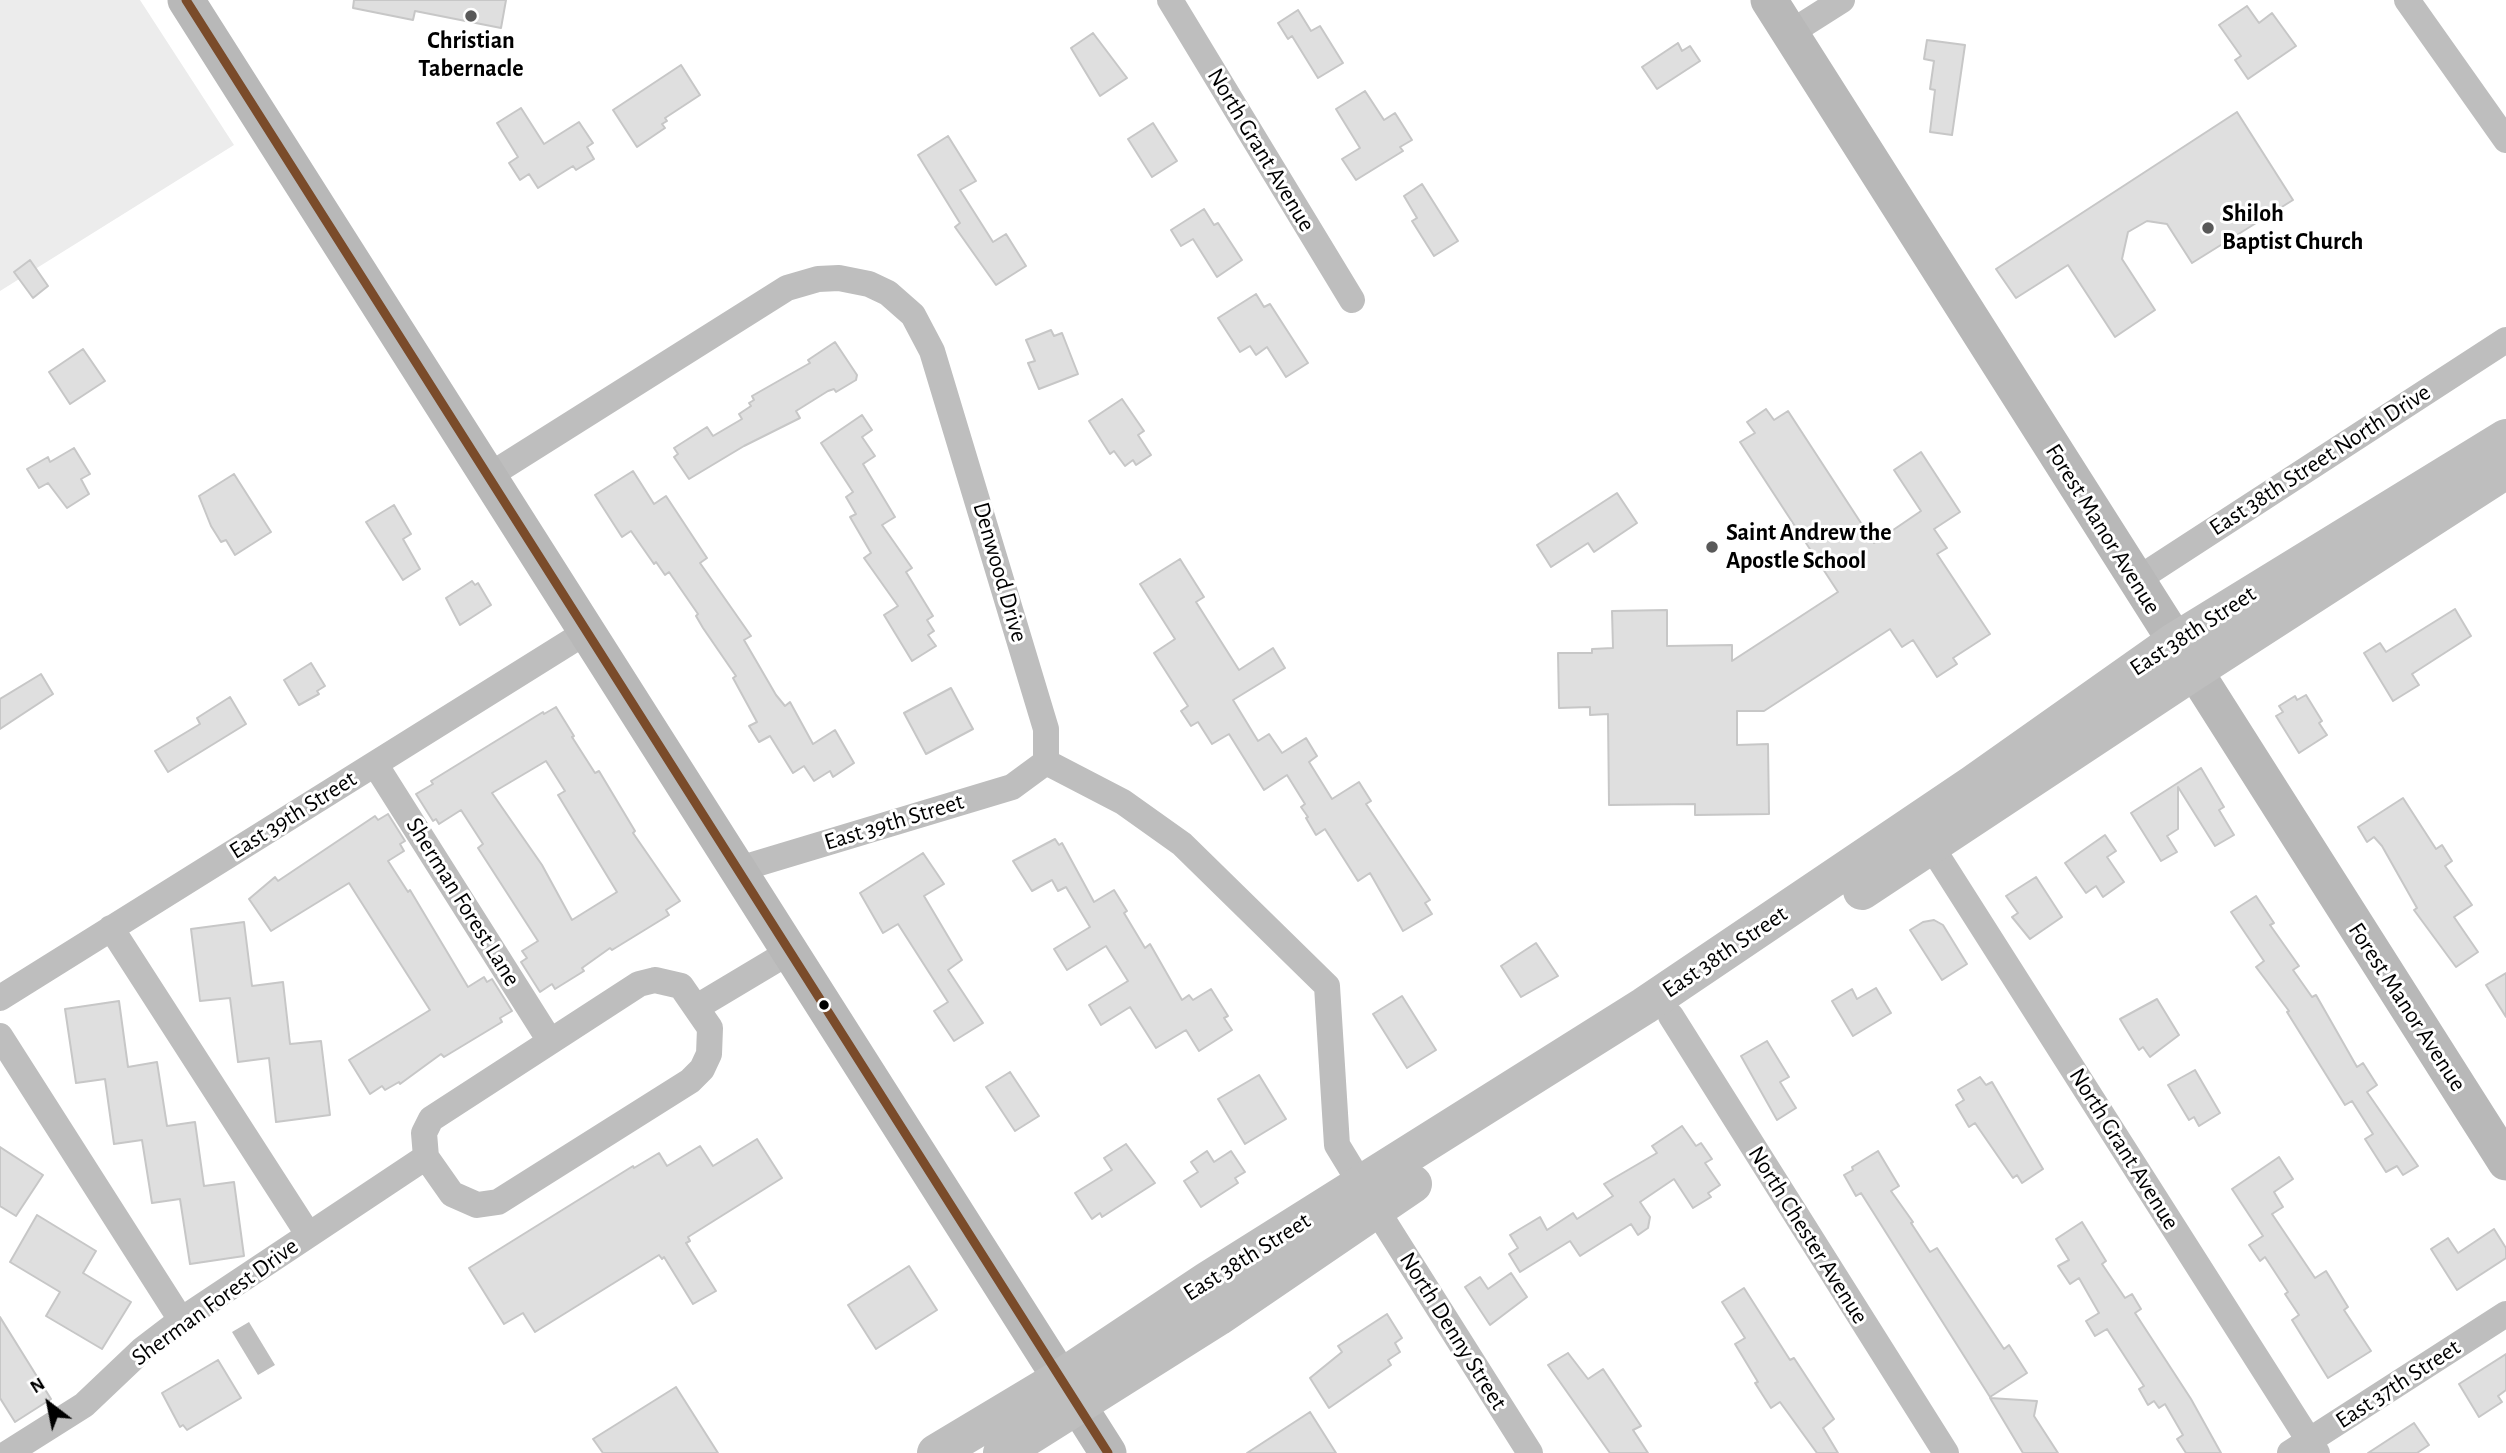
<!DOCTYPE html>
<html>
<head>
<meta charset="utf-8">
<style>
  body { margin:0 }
  #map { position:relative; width:2506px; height:1453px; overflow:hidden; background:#fff; font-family:"Alegreya Sans",sans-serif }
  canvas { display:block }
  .north { position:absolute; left:14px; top:1369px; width:70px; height:70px; -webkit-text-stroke:5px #fff; paint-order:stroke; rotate:328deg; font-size:19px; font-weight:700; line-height:28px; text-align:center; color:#000 }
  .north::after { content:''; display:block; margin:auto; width:24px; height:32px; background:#000; clip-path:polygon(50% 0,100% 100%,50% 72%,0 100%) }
</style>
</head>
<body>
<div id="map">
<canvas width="2506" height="1453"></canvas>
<div class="north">N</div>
</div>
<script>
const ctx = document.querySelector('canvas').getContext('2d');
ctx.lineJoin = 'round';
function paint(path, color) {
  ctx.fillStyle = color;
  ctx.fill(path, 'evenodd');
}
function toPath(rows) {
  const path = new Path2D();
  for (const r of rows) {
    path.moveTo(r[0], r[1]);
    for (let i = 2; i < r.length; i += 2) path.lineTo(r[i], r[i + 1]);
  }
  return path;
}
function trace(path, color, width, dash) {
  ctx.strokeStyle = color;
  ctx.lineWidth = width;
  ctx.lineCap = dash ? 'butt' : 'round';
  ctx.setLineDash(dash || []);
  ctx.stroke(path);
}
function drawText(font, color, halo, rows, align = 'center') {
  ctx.font = font + ' "Alegreya Sans",sans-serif';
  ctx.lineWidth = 6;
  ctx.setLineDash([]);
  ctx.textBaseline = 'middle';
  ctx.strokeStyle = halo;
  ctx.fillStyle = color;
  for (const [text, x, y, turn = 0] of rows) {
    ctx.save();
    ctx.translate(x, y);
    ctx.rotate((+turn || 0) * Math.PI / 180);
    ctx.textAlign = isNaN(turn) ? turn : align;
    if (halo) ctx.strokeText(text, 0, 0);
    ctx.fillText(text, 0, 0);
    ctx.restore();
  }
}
const green = toPath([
  [0,0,140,0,234,145,0,291]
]);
const water = toPath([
  [249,1322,275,1365,258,1375,232,1332]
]);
const building = toPath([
  [354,0,506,0,501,28,415,11,413,20,353,8,354,0],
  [2247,6,2259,23,2272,13,2296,46,2248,79,2235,60,2241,56,2219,25,2247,6],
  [1298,10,1311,31,1320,26,1343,63,1318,78,1292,36,1288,39,1278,23,1298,10],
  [1093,33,1127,78,1100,96,1071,48,1093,33],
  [1927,40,1965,45,1952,135,1930,132,1935,90,1930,89,1934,61,1924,59,1927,40],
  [1678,43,1682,51,1690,46,1700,61,1657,89,1642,67,1678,43],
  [681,65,700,95,665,118,667,121,662,124,665,128,637,147,613,110,681,65],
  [1365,91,1384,120,1395,113,1412,140,1400,147,1403,151,1356,180,1342,159,1360,148,1336,109,1365,91],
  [521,108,544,144,579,122,593,143,587,147,594,159,576,170,573,166,538,188,529,174,520,180,509,163,518,157,497,123,521,108],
  [2237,112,2293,200,2192,263,2167,224,2147,221,2128,232,2122,259,2155,310,2115,337,2068,265,2016,298,1996,269,2237,112],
  [1153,123,1177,161,1152,177,1128,139,1153,123],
  [948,136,976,181,960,190,993,242,1006,234,1026,266,996,285,955,227,960,223,918,155,948,136],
  [1422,184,1458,241,1434,256,1412,221,1417,218,1404,196,1422,184],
  [1204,209,1214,225,1218,223,1242,260,1217,277,1193,239,1181,246,1171,230,1204,209],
  [30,260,48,286,33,298,14,272,30,260],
  [1256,294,1264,307,1270,304,1308,363,1286,377,1267,347,1256,355,1250,346,1240,352,1218,318,1256,294],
  [1051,330,1054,336,1062,333,1078,374,1039,389,1028,363,1035,361,1026,340,1051,330],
  [835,342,857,375,856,380,836,392,834,389,828,391,796,411,800,418,744,446,689,479,674,457,678,454,674,448,707,427,713,436,742,419,739,414,751,406,749,403,754,400,752,396,810,363,808,360,835,342],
  [83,349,105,381,70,404,49,372,83,349],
  [1122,399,1144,431,1138,435,1151,455,1136,465,1133,460,1125,466,1114,451,1110,454,1089,421,1122,399],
  [1766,409,1774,420,1788,411,1874,543,1921,511,1894,470,1921,452,1960,512,1934,529,1947,548,1937,554,1990,634,1953,658,1957,664,1937,677,1913,640,1902,647,1890,629,1764,711,1737,711,1737,745,1768,744,1769,814,1695,815,1695,804,1609,805,1608,714,1590,715,1590,707,1559,708,1558,653,1592,653,1592,649,1613,648,1612,611,1667,610,1667,646,1732,645,1732,661,1838,592,1740,442,1755,433,1747,422,1766,409],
  [862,415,872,430,862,437,875,456,863,464,895,517,882,525,912,568,906,572,933,616,927,620,934,631,928,635,936,646,912,661,884,615,898,606,864,558,871,553,850,517,856,514,846,497,853,492,821,443,862,415],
  [74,448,90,474,81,479,89,494,67,508,48,483,39,488,27,469,48,457,50,462,74,448],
  [633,471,654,504,666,496,707,558,700,563,751,636,744,640,776,695,785,706,790,702,813,744,835,730,854,763,833,777,830,771,814,781,804,766,793,773,770,736,759,742,749,726,757,722,733,678,736,676,703,628,696,616,698,614,669,572,665,575,656,562,654,564,631,531,622,537,595,495,633,471],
  [234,474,271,532,235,555,226,540,221,542,211,526,199,496,234,474],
  [1617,493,1637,523,1594,552,1588,543,1551,567,1537,545,1617,493],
  [394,505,411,534,403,539,420,569,403,580,366,522,394,505],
  [1180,559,1204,597,1196,602,1239,670,1273,648,1285,668,1233,700,1258,741,1269,734,1282,753,1306,738,1317,756,1309,762,1332,799,1359,782,1371,801,1366,804,1430,900,1425,903,1432,914,1403,931,1370,873,1358,881,1325,829,1316,835,1306,818,1308,817,1301,807,1305,804,1287,775,1264,790,1229,734,1212,744,1198,722,1191,726,1181,711,1188,706,1154,653,1175,639,1140,584,1180,559],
  [472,581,475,585,478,583,491,605,460,625,446,598,472,581],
  [2455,609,2471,636,2412,674,2419,685,2393,701,2364,653,2380,643,2386,652,2455,609],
  [311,663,325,686,317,691,319,694,299,705,284,680,311,663],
  [41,674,53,694,0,729,0,699,41,674],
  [951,688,973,729,926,754,904,713,951,688],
  [2306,695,2322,721,2319,723,2327,735,2299,753,2276,716,2283,712,2279,706,2295,696,2297,700,2306,695],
  [230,697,246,724,168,772,155,751,200,724,197,718,230,697],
  [556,707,574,736,572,737,595,773,599,771,635,831,633,833,680,901,666,910,669,915,612,950,610,948,582,968,584,971,555,989,552,984,540,992,521,962,527,958,522,951,538,941,478,848,483,844,461,810,439,824,436,819,433,821,416,794,433,784,431,781,543,712,544,714,556,707],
  [546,761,565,791,558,795,617,892,572,920,542,865,492,793,546,761],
  [2201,768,2224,807,2219,810,2234,835,2215,846,2178,787,2178,829,2167,836,2177,852,2161,861,2131,813,2201,768],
  [2403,798,2436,849,2442,845,2452,861,2445,866,2472,905,2454,917,2478,952,2456,967,2414,910,2417,908,2382,846,2374,837,2367,842,2358,827,2403,798],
  [388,814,405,841,400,844,404,851,388,861,408,892,410,890,468,987,484,977,487,982,492,979,512,1011,500,1018,502,1022,444,1057,441,1054,400,1084,399,1082,385,1090,382,1086,370,1094,349,1060,430,1010,349,883,271,931,249,899,275,877,278,881,375,816,378,820,388,814],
  [2105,835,2116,851,2107,857,2124,882,2103,897,2096,886,2086,893,2065,863,2105,835],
  [1055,839,1059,845,1062,843,1094,902,1114,890,1127,911,1124,913,1145,948,1150,944,1182,1000,1189,995,1193,1000,1211,989,1228,1016,1224,1018,1232,1030,1199,1051,1186,1030,1156,1048,1130,1007,1101,1025,1089,1005,1128,981,1106,946,1067,970,1054,949,1090,927,1066,887,1058,891,1052,880,1032,891,1013,861,1055,839],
  [923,853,944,884,924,896,962,960,948,970,983,1023,954,1041,934,1011,948,1002,898,924,883,933,860,893,923,853],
  [2036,877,2062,917,2030,939,2012,917,2018,913,2006,896,2036,877],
  [2256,896,2274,923,2270,925,2299,966,2293,970,2312,997,2316,995,2357,1067,2363,1063,2377,1085,2367,1092,2418,1166,2403,1175,2397,1166,2386,1172,2365,1139,2373,1134,2352,1101,2345,1105,2287,1012,2289,1011,2256,967,2264,961,2231,912,2256,896],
  [1934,920,1943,925,1967,964,1942,980,1910,930,1923,922,1934,920],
  [244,922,252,986,283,982,290,1044,321,1041,330,1115,276,1122,269,1058,238,1062,230,998,200,1001,191,929,244,922],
  [1536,943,1558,976,1521,997,1501,966,1536,943],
  [2506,973,2506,1017,2486,985,2506,973],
  [1876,988,1891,1013,1853,1036,1832,1001,1852,989,1857,999,1876,988],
  [1402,996,1436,1050,1407,1068,1373,1014,1402,996],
  [2157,999,2179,1035,2150,1057,2143,1047,2139,1050,2120,1019,2157,999],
  [119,1001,128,1067,157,1062,167,1126,195,1122,204,1186,234,1182,244,1256,190,1264,180,1199,152,1203,142,1140,114,1144,105,1079,76,1083,65,1009,119,1001],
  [1767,1041,1789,1077,1780,1082,1796,1108,1777,1120,1741,1056,1767,1041],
  [2195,1070,2220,1113,2199,1126,2194,1117,2189,1120,2168,1085,2195,1070],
  [1010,1072,1039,1116,1015,1131,986,1087,1010,1072],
  [1259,1075,1286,1119,1245,1144,1218,1099,1259,1075],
  [1980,1077,1986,1085,1992,1082,2043,1169,2022,1183,2017,1175,2013,1178,1975,1123,1969,1127,1956,1105,1964,1100,1958,1090,1980,1077],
  [1682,1126,1696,1146,1701,1143,1712,1159,1705,1163,1720,1185,1708,1193,1711,1197,1693,1208,1674,1179,1640,1202,1650,1217,1648,1228,1638,1235,1631,1224,1580,1256,1570,1241,1520,1272,1509,1254,1518,1248,1510,1235,1540,1217,1547,1230,1573,1213,1577,1219,1613,1196,1604,1184,1657,1153,1652,1146,1682,1126],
  [757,1139,782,1178,688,1237,690,1241,686,1243,716,1291,693,1304,664,1257,662,1259,659,1255,535,1332,523,1313,504,1324,469,1268,633,1166,634,1168,659,1153,667,1166,700,1146,713,1166,757,1139],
  [1126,1144,1155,1183,1102,1217,1100,1213,1092,1219,1075,1193,1112,1170,1104,1158,1126,1144],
  [0,1147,43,1175,16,1216,0,1206,0,1147],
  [1207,1151,1214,1162,1231,1151,1245,1172,1235,1178,1238,1183,1201,1207,1184,1181,1198,1172,1191,1162,1207,1151],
  [1878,1151,1899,1186,1891,1191,1913,1222,1911,1223,1930,1252,1937,1248,2004,1349,2009,1345,2027,1373,1990,1397,1861,1193,1856,1196,1844,1175,1853,1170,1852,1167,1878,1151],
  [2279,1157,2293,1179,2274,1192,2283,1207,2272,1214,2315,1278,2326,1271,2348,1307,2344,1310,2371,1351,2328,1378,2292,1320,2299,1315,2285,1294,2288,1292,2265,1257,2260,1261,2249,1245,2263,1236,2232,1189,2279,1157],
  [37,1215,96,1251,83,1273,131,1302,102,1349,46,1316,60,1292,10,1262,37,1215],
  [2082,1222,2106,1261,2102,1264,2125,1298,2132,1294,2141,1309,2135,1313,2191,1399,2221,1453,2186,1453,2177,1439,2183,1435,2165,1404,2159,1408,2154,1401,2148,1405,2139,1389,2144,1386,2107,1329,2095,1336,2086,1321,2099,1313,2079,1278,2070,1284,2058,1266,2069,1260,2056,1239,2082,1222],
  [2494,1229,2506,1248,2506,1258,2457,1290,2431,1249,2448,1238,2458,1253,2494,1229],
  [909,1266,937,1310,876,1349,848,1305,909,1266],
  [1511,1273,1527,1297,1490,1325,1465,1287,1480,1277,1488,1289,1511,1273],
  [1744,1288,1790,1360,1794,1358,1834,1419,1823,1428,1838,1453,1817,1453,1780,1402,1771,1408,1755,1383,1758,1382,1735,1344,1745,1338,1722,1302,1744,1288],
  [1387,1314,1402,1338,1395,1343,1400,1352,1388,1360,1391,1365,1329,1408,1310,1378,1342,1352,1338,1346,1387,1314],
  [0,1317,51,1399,15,1422,0,1398,0,1317],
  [1568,1353,1588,1379,1603,1369,1641,1426,1633,1430,1648,1453,1610,1453,1548,1365,1568,1353],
  [2506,1354,2506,1390,2498,1396,2502,1402,2479,1417,2459,1384,2506,1354],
  [218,1360,241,1398,187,1430,183,1425,180,1427,162,1393,218,1360],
  [676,1387,718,1453,603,1453,593,1439,676,1387],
  [1990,1398,2037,1401,2034,1416,2058,1453,2023,1453,1990,1398],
  [1310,1412,1336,1453,1247,1453,1310,1412],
  [2414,1423,2429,1445,2417,1453,2368,1453,2414,1423]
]);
const street = toPath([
  [1170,0,1352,300],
  [2407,0,2506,140],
  [1790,33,1842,0],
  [487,477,787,288,818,279,839,278,869,284,888,293,913,315,932,351,1046,729,1046,762],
  [2135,581,2506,340],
  [1046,762,1123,802,1182,844,1327,986,1337,1145,1362,1186],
  [375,764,550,1041],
  [1931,846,2317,1453],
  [736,870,1012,787,1046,762],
  [111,928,308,1234],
  [655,980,681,986,710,1028,709,1054,702,1069,690,1081,498,1202,477,1205,452,1194,426,1157,424,1133,431,1119,639,984,655,980],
  [0,998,586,632],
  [697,1007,789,952],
  [1671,1016,1946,1453],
  [0,1036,181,1320],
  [1376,1209,1530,1453],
  [8,1453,84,1405,143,1349,181,1320,426,1157],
  [2290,1453,2506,1314]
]);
const secondary = toPath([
  [186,0,1108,1453],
  [1769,0,2506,1162]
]);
const primary = toPath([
  [1862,891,2193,672,2506,470],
  [936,1453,1061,1378,1208,1280,1644,1006,1973,784,2174,642,2506,438],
  [1002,1453,1218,1317,1413,1184]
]);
const bus1 = toPath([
  [186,0,1108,1453]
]);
const markers = [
  [471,16,7,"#595959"],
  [2208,228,7,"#595959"],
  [1712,547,7,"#595959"],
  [824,1005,6,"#000"]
];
const poiNames = [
  ["Christian",471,41,"center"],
  ["Tabernacle",471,69,"center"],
  ["Shiloh",2222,214],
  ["Baptist Church",2222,242],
  ["Saint Andrew the",1726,533],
  ["Apostle School",1726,561]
];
const streetNames = [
  ["North Grant Avenue",1261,150,59],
  ["East 38th Street North Drive",2320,460,-33],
  ["Forest Manor Avenue",2103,529,58],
  ["Denwood Drive",1000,572,74],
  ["East 38th Street",2193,631,-33],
  ["East 39th Street",293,815,-32],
  ["East 39th Street",894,822,-17],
  ["Sherman Forest Lane",463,902,58],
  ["East 38th Street",1725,952,-34],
  ["Forest Manor Avenue",2407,1007,57],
  ["North Grant Avenue",2124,1149,58],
  ["North Chester Avenue",1808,1235,58],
  ["East 38th Street",1247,1257,-32],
  ["Sherman Forest Drive",215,1302,-36],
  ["North Denny Street",1453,1331,58],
  ["East 37th Street",2398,1384,-33]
];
paint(green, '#ececec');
paint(water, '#bfbfbf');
paint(building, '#dfdfdf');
trace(building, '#c7c7c7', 2);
trace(street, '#bebebe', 26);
trace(secondary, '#b8b8b8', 37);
trace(primary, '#bebebe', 38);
trace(bus1, '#7a4b2a', 9);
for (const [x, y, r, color] of markers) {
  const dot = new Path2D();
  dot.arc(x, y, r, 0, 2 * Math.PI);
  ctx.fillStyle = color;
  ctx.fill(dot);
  trace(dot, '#fff', 2.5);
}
drawText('bold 24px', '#000', '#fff', poiNames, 'left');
drawText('24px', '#000', '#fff', streetNames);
</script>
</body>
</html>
